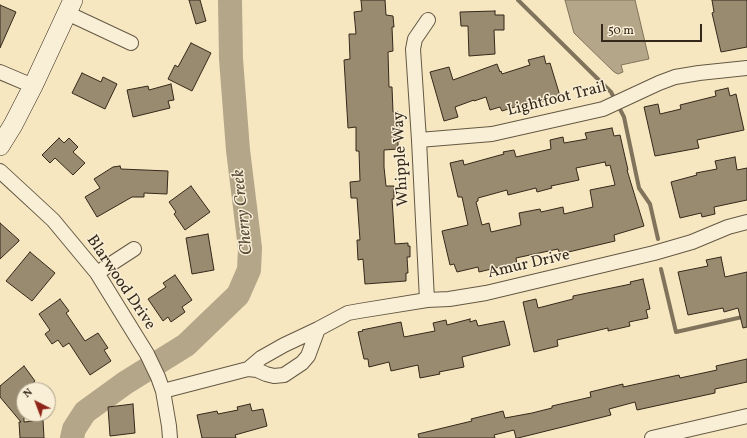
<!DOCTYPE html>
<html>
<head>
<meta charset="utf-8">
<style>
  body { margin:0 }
  #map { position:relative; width:747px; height:438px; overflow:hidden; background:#f6e7c0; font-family:Vollkorn,serif }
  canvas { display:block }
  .north { position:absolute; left:16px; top:382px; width:40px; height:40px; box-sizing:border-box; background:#f9efd6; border:1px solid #aa9f8b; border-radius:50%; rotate:318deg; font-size:11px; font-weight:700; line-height:16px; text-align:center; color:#34281a }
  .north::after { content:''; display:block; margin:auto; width:14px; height:18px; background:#8f2418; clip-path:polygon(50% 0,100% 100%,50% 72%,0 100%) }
  .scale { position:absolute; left:601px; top:24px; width:101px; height:18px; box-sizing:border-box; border:2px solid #34281a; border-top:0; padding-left:5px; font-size:12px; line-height:14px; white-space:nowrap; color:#34281a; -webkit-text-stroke:3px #f9efd6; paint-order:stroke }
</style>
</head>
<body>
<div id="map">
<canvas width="747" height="438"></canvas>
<div class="north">N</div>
<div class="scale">50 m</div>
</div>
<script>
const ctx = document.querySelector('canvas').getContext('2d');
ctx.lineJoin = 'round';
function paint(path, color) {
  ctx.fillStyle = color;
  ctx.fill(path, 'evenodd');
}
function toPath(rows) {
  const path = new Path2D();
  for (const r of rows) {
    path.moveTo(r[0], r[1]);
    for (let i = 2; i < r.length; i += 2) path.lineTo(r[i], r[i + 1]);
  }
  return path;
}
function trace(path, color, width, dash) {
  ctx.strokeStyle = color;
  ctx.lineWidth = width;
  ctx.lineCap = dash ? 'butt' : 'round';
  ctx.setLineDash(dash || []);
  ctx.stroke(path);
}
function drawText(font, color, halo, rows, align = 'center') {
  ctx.font = font + ' Vollkorn,serif';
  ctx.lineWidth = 3;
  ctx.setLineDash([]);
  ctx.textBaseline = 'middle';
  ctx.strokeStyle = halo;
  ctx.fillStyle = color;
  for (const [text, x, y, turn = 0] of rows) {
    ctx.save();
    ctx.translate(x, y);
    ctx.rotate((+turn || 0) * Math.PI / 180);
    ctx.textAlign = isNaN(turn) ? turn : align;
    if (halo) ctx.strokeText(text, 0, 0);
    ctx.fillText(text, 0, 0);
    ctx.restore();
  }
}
const water = toPath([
  [565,0,635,0,649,59,621,65,623,72,618,74,614,72,574,33,565,0]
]);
const stream = toPath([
  [518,0,611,92,624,117,639,188,650,204,658,239],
  [661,269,676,332,747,316]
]);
const river = toPath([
  [72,438,74,429,85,412,125,383,186,345,238,295,249,270,250,248,238,150,231,59,230,0]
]);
const building = toPath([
  [189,0,200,0,206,21,196,24,189,0],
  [361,0,385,0,386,15,393,16,394,27,392,27,393,51,388,52,389,87,392,87,393,112,398,112,398,115,399,115,400,141,398,141,398,149,384,150,384,167,386,186,394,186,394,199,392,199,395,244,408,243,408,246,410,246,410,257,407,257,408,273,406,273,406,281,365,284,363,259,358,260,357,240,360,240,357,198,351,198,350,182,360,181,359,151,356,151,356,127,348,128,344,60,350,59,349,34,356,34,354,12,362,11,361,0],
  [712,0,747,0,747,47,721,52,712,13,714,12,712,0],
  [0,5,16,12,0,48,0,5],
  [495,11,495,15,504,15,504,30,494,30,495,54,469,56,468,26,461,26,460,12,495,11],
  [191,43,211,53,192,91,168,79,175,65,178,67,191,43],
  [544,56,546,64,550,63,560,96,522,108,521,105,502,111,500,107,490,110,486,97,474,101,474,100,455,107,458,117,444,121,430,72,449,67,453,80,497,64,500,72,501,71,502,74,530,65,528,60,544,56],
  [82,73,101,82,103,77,117,84,105,109,72,93,82,73],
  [171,84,174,100,168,101,170,108,133,117,127,90,148,86,149,90,171,84],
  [728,88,730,96,736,94,744,130,697,140,699,148,655,156,644,107,658,104,660,114,681,109,680,105,716,96,715,91,728,88],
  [612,128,614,136,620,135,628,170,627,170,644,226,614,235,615,241,560,254,558,249,516,258,517,265,505,268,504,266,479,272,478,267,457,272,454,264,450,265,442,231,468,225,462,197,458,197,450,163,463,160,464,165,504,154,503,152,514,150,516,157,551,149,550,140,563,137,564,143,587,139,585,133,612,128],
  [605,162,606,166,610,165,615,185,590,190,593,207,564,214,563,207,541,212,540,209,519,213,521,225,491,232,489,223,482,225,476,202,478,201,478,198,507,190,508,195,536,188,537,192,552,188,551,186,579,180,576,168,605,162],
  [59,138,64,143,69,138,78,147,73,152,85,163,73,175,55,158,50,163,42,155,59,138],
  [735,157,737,170,747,168,747,200,714,207,715,214,702,217,701,213,680,218,671,182,697,175,696,173,717,169,715,161,735,157],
  [120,166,121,169,168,171,167,194,144,193,144,197,132,197,97,217,85,197,100,188,94,179,113,167,120,166],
  [191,186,210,212,185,230,174,214,176,212,169,202,191,186],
  [0,223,19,240,19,241,0,259,0,223],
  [208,234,214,270,192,274,186,238,208,234],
  [30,252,55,273,32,301,6,281,30,252],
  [721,257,725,277,747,272,747,327,743,328,738,308,724,312,723,308,688,315,678,272,708,266,706,260,721,257],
  [175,275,192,300,182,307,185,312,171,322,168,317,163,321,148,299,166,287,163,283,175,275],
  [643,279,650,309,646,310,648,318,629,322,630,326,608,331,608,328,557,340,558,346,534,352,523,302,536,299,538,308,573,299,573,296,631,284,630,282,643,279],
  [60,299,69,311,66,313,85,341,98,333,108,348,104,350,111,361,90,375,69,343,63,347,58,340,52,344,45,334,50,330,39,314,60,299],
  [470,319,470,322,476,320,478,326,504,321,510,345,462,357,464,367,439,372,440,374,420,378,418,365,391,371,389,362,369,367,368,359,364,359,358,332,363,331,362,330,401,322,404,337,435,331,433,323,446,320,447,325,470,319],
  [747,359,747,382,715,389,715,393,637,410,635,402,609,409,611,415,518,438,516,438,514,430,494,435,495,438,419,438,418,434,472,421,471,419,503,411,505,418,532,413,552,408,552,406,591,397,590,392,623,384,623,387,679,375,680,378,717,370,716,366,747,359],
  [24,366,35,381,24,390,24,422,43,420,44,438,20,438,19,422,21,422,0,397,0,386,24,366],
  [133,404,135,433,110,436,108,407,133,404],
  [250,404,252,411,263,409,267,426,235,435,236,438,202,438,197,415,217,411,218,414,238,410,237,407,250,404]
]);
const street = toPath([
  [67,13,131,43],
  [0,72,33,86],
  [419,140,492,134,603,109,659,83,675,77,699,73,747,68],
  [0,171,53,220,97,273,147,354,158,377,163,391,169,426,170,438],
  [97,273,134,249],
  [427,300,419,140,413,49,415,39,428,20],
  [248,369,257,370,266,374,274,376,284,375,302,363,308,356,318,329],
  [163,391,248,369,261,358,284,345,318,329,348,313,359,311,427,300,449,299,486,293,654,253,692,242,728,227,747,222],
  [652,438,747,416]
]);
const secondary = toPath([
  [0,146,13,125,33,86,73,0]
]);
const streetNames = [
  ["Lightfoot Trail",557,100,-14],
  ["Whipple Way",402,159,-93],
  ["Amur Drive",529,265,-13],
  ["Blarwood Drive",120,283,56]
];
const waterNames = [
  ["Cherry Creek",244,212,-96]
];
paint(water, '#b4a688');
trace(water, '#81745c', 1);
trace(stream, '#81745c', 4);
trace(river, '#b4a688', 24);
paint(building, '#998b70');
trace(building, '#34281a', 1);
trace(street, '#645844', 16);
trace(secondary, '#34281a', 20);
trace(street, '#f9efd6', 14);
trace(secondary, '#f9efd6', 19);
drawText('16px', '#34281a', '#f9efd6', streetNames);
drawText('italic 17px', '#5a4e3b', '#f9efd6', waterNames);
</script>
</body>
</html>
